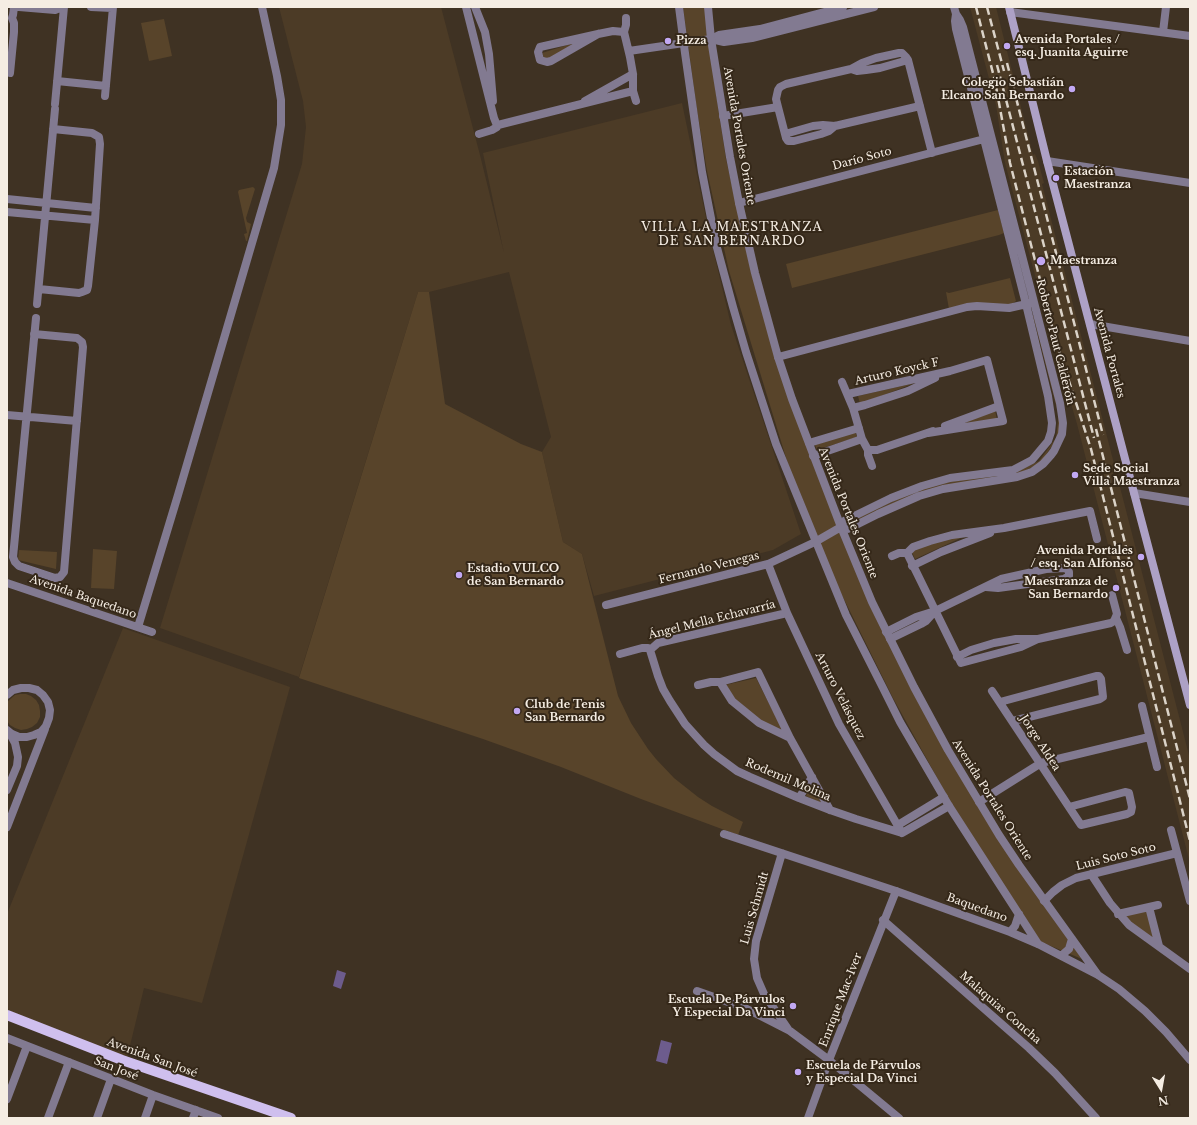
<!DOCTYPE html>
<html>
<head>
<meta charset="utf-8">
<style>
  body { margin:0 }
  #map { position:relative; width:1197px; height:1125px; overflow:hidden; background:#3f3223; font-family:"Libre Baskerville",serif }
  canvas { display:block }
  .frame { position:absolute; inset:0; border:8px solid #f5ede3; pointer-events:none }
  .north { position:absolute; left:1141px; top:1069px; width:40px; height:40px; -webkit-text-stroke:3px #352819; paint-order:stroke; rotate:169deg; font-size:11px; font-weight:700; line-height:16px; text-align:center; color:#f5ede3 }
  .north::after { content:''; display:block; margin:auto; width:14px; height:18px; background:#f5ede3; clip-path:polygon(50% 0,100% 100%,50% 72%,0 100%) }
</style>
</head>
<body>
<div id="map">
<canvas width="1197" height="1125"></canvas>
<div class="frame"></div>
<div class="north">N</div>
</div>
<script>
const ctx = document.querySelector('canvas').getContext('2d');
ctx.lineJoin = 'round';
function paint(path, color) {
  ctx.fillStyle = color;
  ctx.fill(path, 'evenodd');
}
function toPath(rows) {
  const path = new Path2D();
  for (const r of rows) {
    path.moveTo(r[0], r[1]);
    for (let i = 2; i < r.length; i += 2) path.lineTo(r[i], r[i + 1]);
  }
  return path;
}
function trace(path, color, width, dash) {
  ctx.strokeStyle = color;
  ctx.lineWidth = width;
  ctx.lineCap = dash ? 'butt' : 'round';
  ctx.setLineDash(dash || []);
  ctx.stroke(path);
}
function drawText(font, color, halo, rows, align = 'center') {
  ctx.font = font + ' "Libre Baskerville",serif';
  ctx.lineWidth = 4;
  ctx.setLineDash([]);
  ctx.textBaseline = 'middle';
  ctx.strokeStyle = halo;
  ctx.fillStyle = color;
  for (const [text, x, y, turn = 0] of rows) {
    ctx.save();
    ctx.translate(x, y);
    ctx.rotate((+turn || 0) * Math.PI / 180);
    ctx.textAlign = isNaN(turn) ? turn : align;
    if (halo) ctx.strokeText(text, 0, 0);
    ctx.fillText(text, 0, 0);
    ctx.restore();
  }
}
const built = toPath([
  [279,7,441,7,480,155,504,253,483,153,682,103,710,237,731,325,801,534,773,550,594,596,582,554,563,542,542,452,551,437,509,272,429,292,418,292,299,677,160,628,302,164,306,127,303,101],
  [970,7,996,7,1033,155,1035,154,1038,161,1044,183,1042,184,1190,759,1190,863,1077,424,1055,350,1005,163,996,105],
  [123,628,290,687,202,1003,144,988,127,1058,7,1010,7,914]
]);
const green = toPath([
  [683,7,706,7,716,94,726,159,752,275,837,521,919,701,1082,959,1039,941,950,801,893,698,831,573,791,474,729,271,707,171,697,110],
  [164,19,172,56,149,61,141,23],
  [580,41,545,61,542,53],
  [253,187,255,189,246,218,247,222,251,224,247,241,246,241,244,234,247,233,238,192,239,190],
  [998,210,1004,233,999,235,792,288,786,264],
  [1010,278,1016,301,1013,303,1009,305,949,309,946,292,949,293],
  [418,292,429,292,445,404,521,444,542,452,563,542,582,554,618,696,631,723,648,749,656,759,674,778,698,797,712,806,743,822,738,835,641,799,561,767,483,739,299,678],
  [1037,315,1061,412,1060,434,1041,462,1029,469,1018,474,939,487,849,525,847,523,849,522,917,490,948,482,1018,471,1029,466,1039,461,1056,438,1058,421,1058,413,1033,316],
  [915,383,860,404,858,396],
  [995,410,997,420,954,427],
  [855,431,857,437,817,450,815,445],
  [978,530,915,559,911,550],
  [93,549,117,551,114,589,91,588],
  [19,550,57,552,56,569,18,560],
  [756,678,783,731,763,722,735,700,725,685],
  [20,694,26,694,31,696,36,700,39,705,40,711,40,717,37,723,32,727,27,729,21,730,15,728,10,725,7,721,7,702,15,695],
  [812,783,823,804,806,796],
  [1147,909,1156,941,1122,915]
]);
const water = toPath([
  [337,970,346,973,341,989,333,986],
  [661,1040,672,1043,667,1064,656,1061]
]);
const minor = toPath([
  [19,7,55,10,62,7],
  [91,7,112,8],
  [466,7,494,118,496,123,498,125],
  [475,7,485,32,489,54,493,101],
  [626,18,626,25,624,32,630,57,633,74,633,91,636,101],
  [1163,32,1166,7],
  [598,34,551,61,547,62,540,60,538,52,540,47,598,34,613,31,624,32],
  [711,39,724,42,752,38,874,7],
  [629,51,711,39,719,35,760,29,843,7],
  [851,69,857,71,866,70,880,68,908,60],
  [10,73,14,32,14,23,12,18,13,15,14,7],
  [57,81,106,86],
  [105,96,113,7],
  [585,101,633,74],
  [55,104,64,7],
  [723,116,778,107],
  [835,126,829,131,821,134,794,141,788,141,786,138,778,107,776,99,778,90,780,87,786,84,851,69,862,63,876,58,899,53,902,53,906,57,908,60,932,153],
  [479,134,492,130,497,127,498,125,633,91],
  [785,134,813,126,823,125,835,126,920,106],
  [1047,161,1190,183],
  [7,199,96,208],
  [739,203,988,138],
  [7,212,95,220],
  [39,289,79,293,82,292,87,290,88,286,95,220,100,144,99,137,92,133,53,129],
  [37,304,55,109],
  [34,334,77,338,82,342,83,347,64,572,60,577,55,578,19,566,15,562,13,557,36,318],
  [778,357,967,307,977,306,1009,308,1031,303],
  [842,382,853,408,862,439,868,450,877,450,933,431],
  [848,394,950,371,987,360,1003,421,928,433],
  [853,408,865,405,908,391,935,378],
  [7,415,77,421],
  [945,426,999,406],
  [809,443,859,428],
  [868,450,868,455,872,466],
  [813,456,862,439],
  [841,527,848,529,878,514,919,496,943,489,1017,477,1032,472,1043,464,1051,455,1054,451,1062,434,1063,423,1060,403,963,27,960,20,956,14,954,7],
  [907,553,913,547,930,541,952,535,1004,528,1090,511,1097,539],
  [907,553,961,663,1021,647,1038,639],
  [892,556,899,553,907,553],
  [768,564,787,613,839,724,902,833],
  [912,566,941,552,990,533],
  [7,583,152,632],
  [606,605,768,564,815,542,841,527,844,521,891,498,922,486,950,478,1013,470,1032,460,1048,441,1051,432,1052,423,1048,396,1026,304,956,29,955,21,956,14],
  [1116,618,1120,627,1127,650],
  [138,627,178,495,274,168,281,125,281,100,277,76,262,7],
  [886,632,916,617,935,611,1001,579,1046,569,1064,568,1067,569,1069,572,1069,576,1064,579,998,588,986,587],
  [890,639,921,624,926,621,935,611],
  [650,650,658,676,663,689,670,701,685,724,704,745,714,754,737,771,750,777,799,798,830,810,856,819,902,833,949,806],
  [650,650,658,643,787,613],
  [620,654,642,648,648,648,650,650],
  [957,657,971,650,994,643,1016,639,1038,639,1111,623,1114,621,1117,614,1112,595],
  [698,685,711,682,720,682],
  [992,691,1069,807,1081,825,1127,814,1131,812,1132,807,1129,793,1125,792,1069,807],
  [7,695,13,690,21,688,29,688,37,690,43,695,48,702,50,710,49,718,46,726,41,732,34,735,27,737,19,737,12,734,7,730],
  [1000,702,1096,676,1099,676,1101,679,1103,697,1100,699,1013,721],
  [1142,706,1157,767],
  [790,738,759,723,732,701,720,682,758,672,790,738,830,810],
  [7,790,17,766,18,757,15,743,9,732],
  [799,798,812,777],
  [979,802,1041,763,1149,737],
  [898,825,944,797],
  [7,827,45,729],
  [1171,830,1190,901],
  [724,834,896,891],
  [782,853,756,941,754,959,757,978,764,994,788,1029],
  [1091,874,1110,903,1129,925,1190,969],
  [1044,901,1053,892,1062,885,1076,878,1177,853],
  [1149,907,1159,946],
  [1118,914,1158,905],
  [883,920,1029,1048,1055,1073,1096,1118],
  [697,991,745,1008,790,1031,829,1060,899,1118],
  [7,1038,153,1095,218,1118],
  [7,1099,27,1046],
  [48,1118,69,1062],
  [97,1118,111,1079],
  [145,1118,153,1095],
  [193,1118,196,1110]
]);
const tertiary = toPath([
  [679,7,685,53,702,172,716,244,733,307,746,352,776,444,846,615,883,688,900,722,949,806,1038,944],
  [708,7,711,39,730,157,739,203,755,273,778,357,792,399,841,527,872,602,914,687,948,750,999,835,1019,865,1098,975],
  [1010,12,1190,36],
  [1090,324,1190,341],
  [1134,493,1190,502],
  [1010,932,1015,926,1019,914],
  [1062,955,1069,949,1072,939],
  [808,1118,829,1060,896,891,1010,932,1038,944,1098,975,1119,989,1145,1011,1166,1032,1190,1060]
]);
const secondary = toPath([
  [1009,7,1047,161,1134,493,1190,705]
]);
const primary = toPath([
  [7,1015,122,1060,291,1118]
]);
const rail = toPath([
  [976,7,995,81,1010,163,1055,338,1091,449,1190,841],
  [987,7,1004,71],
  [1007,63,1103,435],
  [997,65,1094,438],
  [1096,429,1190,799]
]);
const markers = [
  [668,41,4,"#c2a8f3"],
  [1007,46,4,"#c2a8f3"],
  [1072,89,4,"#c2a8f3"],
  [1056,178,4,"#c2a8f3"],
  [1041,261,5,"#c2a8f3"],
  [1075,475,4,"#c2a8f3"],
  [1141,557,4,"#c2a8f3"],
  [459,575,4,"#c2a8f3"],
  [1116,588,4,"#c2a8f3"],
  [517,711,4,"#c2a8f3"],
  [793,1006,4,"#c2a8f3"],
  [798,1072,4,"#c2a8f3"]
];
const poiNames = [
  ["Avenida Portales /",1015,40],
  ["esq. Juanita Aguirre",1015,53],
  ["Pizza",676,41],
  ["Colegio Sebastián",1064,83,"right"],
  ["Elcano San Bernardo",1064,96,"right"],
  ["Estación",1064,172],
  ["Maestranza",1064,185],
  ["Maestranza",1050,261],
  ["Sede Social",1083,469],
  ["Villa Maestranza",1083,482],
  ["Avenida Portales",1133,551,"right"],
  ["/ esq. San Alfonso",1133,564,"right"],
  ["Estadio VULCO",467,569],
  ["de San Bernardo",467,582],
  ["Maestranza de",1108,582,"right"],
  ["San Bernardo",1108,595,"right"],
  ["Club de Tenis",525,705],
  ["San Bernardo",525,718],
  ["Escuela De Párvulos",785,1000,"right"],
  ["Y Especial Da Vinci",785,1013,"right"],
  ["Escuela de Párvulos",806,1066],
  ["y Especial Da Vinci",806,1079]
];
const streetNames = [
  ["Avenida Portales Oriente",739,136,80],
  ["Darío Soto",862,159,-15],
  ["Roberto Paut Calderón",1055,342,76],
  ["Avenida Portales",1109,353,75],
  ["Arturo Koyck F",897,372,-13],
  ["Avenida Portales Oriente",848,513,68],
  ["Fernando Venegas",709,568,-14],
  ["Avenida Baquedano",83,597,19],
  ["Ángel Mella Echavarría",712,620,-14],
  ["Arturo Velásquez",840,696,63],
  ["Jorge Aldea",1040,743,57],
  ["Rodemil Molina",788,780,23],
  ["Avenida Portales Oriente",992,800,58],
  ["Luis Soto Soto",1116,857,-14],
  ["Luis Schmidt",755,908,-74],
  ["Baquedano",977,908,20],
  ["Enrique Mac-Iver",841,1000,-69],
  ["Malaquias Concha",1000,1008,41],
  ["Avenida San José",152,1058,20],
  ["San José",116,1069,21]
];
const neighbourhoodNames = [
  ["VILLA LA MAESTRANZA",732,228],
  ["DE SAN BERNARDO",732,242]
];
paint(built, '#4c3b26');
paint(green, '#58442a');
paint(water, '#6d5c8d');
trace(minor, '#827a91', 8);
trace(tertiary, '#827a91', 8);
trace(secondary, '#ada1c6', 8);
trace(primary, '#cfbfee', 10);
trace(rail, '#dbd3c8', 2.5, [8, 4]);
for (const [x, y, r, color] of markers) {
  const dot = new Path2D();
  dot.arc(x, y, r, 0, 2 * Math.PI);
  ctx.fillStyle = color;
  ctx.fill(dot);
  trace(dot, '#352819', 1.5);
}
drawText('bold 11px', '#f5ede3', '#352819', poiNames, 'left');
drawText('11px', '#f5ede3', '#352819', streetNames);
ctx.letterSpacing = '1px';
drawText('12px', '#f5ede3', '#352819', neighbourhoodNames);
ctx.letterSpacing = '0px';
</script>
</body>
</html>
